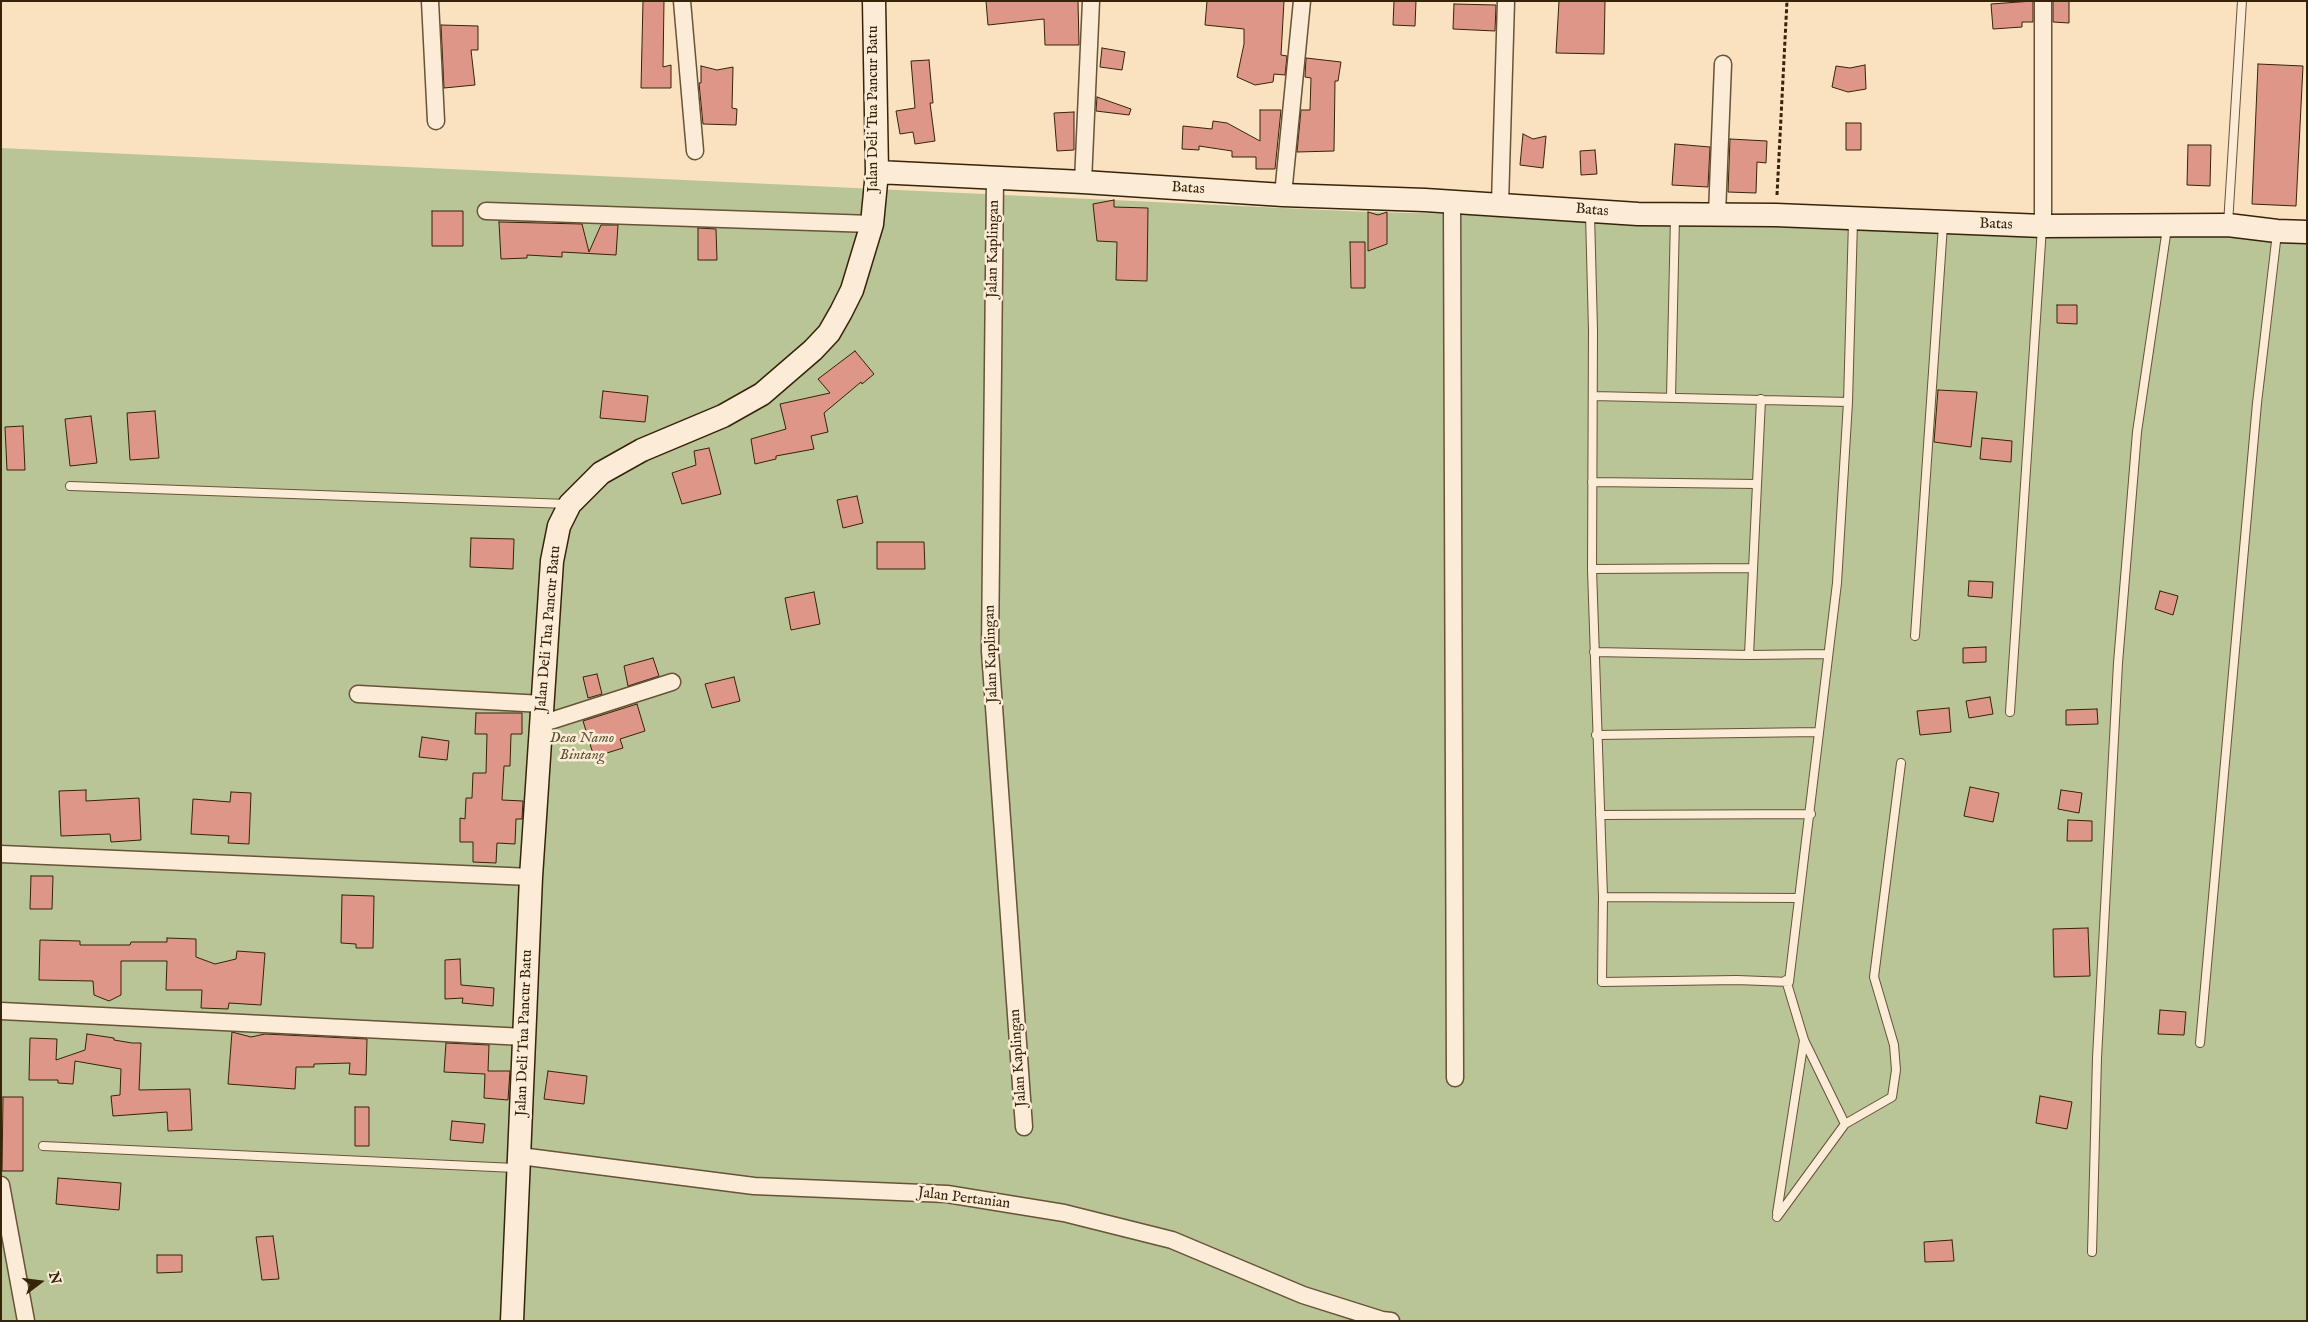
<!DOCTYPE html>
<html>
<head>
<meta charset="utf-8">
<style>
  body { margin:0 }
  #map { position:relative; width:2308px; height:1322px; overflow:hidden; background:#fae2c1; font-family:"IM FELL English",serif }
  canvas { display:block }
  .frame { position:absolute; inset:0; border:2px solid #362308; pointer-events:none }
  .north { position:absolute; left:15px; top:1257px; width:50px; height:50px; -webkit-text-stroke:4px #fcecd7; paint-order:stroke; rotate:75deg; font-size:14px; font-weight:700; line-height:20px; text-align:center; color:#362308 }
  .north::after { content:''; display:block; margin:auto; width:18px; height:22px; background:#362308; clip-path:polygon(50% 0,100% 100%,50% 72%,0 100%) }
</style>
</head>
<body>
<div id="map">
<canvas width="2308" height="1322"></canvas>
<div class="frame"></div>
<div class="north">N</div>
</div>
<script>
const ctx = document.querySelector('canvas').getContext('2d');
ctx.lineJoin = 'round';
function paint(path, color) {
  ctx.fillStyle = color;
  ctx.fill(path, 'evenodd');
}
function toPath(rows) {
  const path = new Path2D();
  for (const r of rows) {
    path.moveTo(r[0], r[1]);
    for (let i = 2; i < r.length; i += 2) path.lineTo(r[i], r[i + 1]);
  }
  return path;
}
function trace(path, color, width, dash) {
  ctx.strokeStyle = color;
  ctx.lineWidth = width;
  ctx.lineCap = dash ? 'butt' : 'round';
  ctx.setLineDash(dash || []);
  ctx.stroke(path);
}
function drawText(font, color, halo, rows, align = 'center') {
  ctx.font = font + ' "IM FELL English",serif';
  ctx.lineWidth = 5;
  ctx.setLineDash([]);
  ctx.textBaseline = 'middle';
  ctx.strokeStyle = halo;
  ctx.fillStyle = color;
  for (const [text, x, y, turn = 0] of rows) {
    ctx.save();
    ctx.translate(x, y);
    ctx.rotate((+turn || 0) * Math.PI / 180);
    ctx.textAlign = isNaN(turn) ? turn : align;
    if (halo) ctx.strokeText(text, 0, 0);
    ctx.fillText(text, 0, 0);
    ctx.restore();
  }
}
const green = toPath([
  [1,148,1368,212,2307,231,2307,1321,1,1321]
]);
const building = toPath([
  [643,1,664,1,663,67,671,65,671,88,641,88,643,1],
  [986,1,1078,1,1079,45,1045,45,1044,19,988,25,986,1],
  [1207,1,1284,1,1281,55,1287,56,1285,75,1274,74,1273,82,1255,85,1237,77,1244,44,1244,29,1205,25,1207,1],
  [1394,1,1416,1,1415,26,1393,25,1394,1],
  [1559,1,1605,1,1604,54,1556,53,1559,1],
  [2033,1,2033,22,2022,22,2022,27,1993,29,1991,4,2033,1],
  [2053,1,2069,1,2069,23,2053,22,2053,1],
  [1454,4,1496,5,1495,31,1453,29,1454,4],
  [441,25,478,26,478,50,471,50,475,85,444,88,441,25],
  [1102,48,1125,52,1122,70,1100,67,1102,48],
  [1306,58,1341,62,1338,81,1335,81,1334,151,1297,152,1301,110,1310,110,1311,78,1305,77,1306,58],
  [929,60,933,103,930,103,935,141,915,144,913,132,900,134,896,111,915,108,911,61,929,60],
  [2258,64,2303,66,2296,206,2252,204,2258,64],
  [1865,65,1866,89,1848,92,1832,87,1836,66,1850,68,1865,65],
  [701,66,717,70,733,67,732,108,737,109,736,125,703,124,699,83,701,83,701,66],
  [1097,97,1131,109,1129,115,1096,111,1097,97],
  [1260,110,1281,110,1275,169,1256,169,1256,157,1232,157,1232,151,1199,146,1199,150,1182,149,1183,126,1212,129,1213,121,1227,123,1260,141,1260,110],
  [1074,112,1074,150,1057,151,1054,113,1074,112],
  [1846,123,1861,123,1861,150,1846,150,1846,123],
  [1523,134,1533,139,1546,136,1543,168,1520,165,1523,134],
  [1730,139,1767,141,1766,163,1757,162,1756,193,1728,192,1730,139],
  [1675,144,1710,147,1708,187,1672,185,1675,144],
  [2188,145,2211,145,2210,186,2187,185,2188,145],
  [1595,150,1597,174,1581,175,1580,151,1595,150],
  [1114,200,1114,207,1148,208,1147,281,1116,280,1117,242,1097,241,1093,204,1114,200],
  [432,211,463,211,463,246,432,246,432,211],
  [1368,212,1378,215,1387,212,1387,244,1368,251,1368,212],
  [499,222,582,224,589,252,601,225,618,225,616,255,562,252,562,257,527,255,527,258,501,259,499,222],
  [698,228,716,229,717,260,698,260,698,228],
  [1350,242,1365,242,1365,288,1351,288,1350,242],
  [2057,305,2077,305,2077,324,2057,323,2057,305],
  [855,351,874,374,862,384,861,382,824,413,828,432,811,436,814,449,776,456,776,459,755,464,751,439,786,429,780,404,830,393,818,379,855,351],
  [1938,390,1977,392,1971,447,1934,442,1938,390],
  [603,391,648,396,645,422,600,418,603,391],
  [155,411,159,458,130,460,127,413,155,411],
  [91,416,97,463,70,466,65,419,91,416],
  [23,426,25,470,7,470,5,427,23,426],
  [1982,438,2012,441,2011,462,1980,459,1982,438],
  [709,448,721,494,682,504,672,473,696,465,694,451,709,448],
  [857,496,863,523,843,528,837,500,857,496],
  [471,538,514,539,513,569,470,567,471,538],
  [877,542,924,542,925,569,877,569,877,542],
  [1969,581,1993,582,1992,598,1968,596,1969,581],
  [2160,591,2178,596,2173,615,2155,609,2160,591],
  [814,592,820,624,791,630,785,598,814,592],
  [1986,647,1986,662,1963,663,1963,648,1986,647],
  [653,658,659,676,628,686,624,666,653,658],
  [597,674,602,694,588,698,583,677,597,674],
  [734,677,740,701,712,708,705,684,734,677],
  [1990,697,1993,714,1969,718,1966,701,1990,697],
  [637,704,645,731,620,739,623,748,594,757,583,721,637,704],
  [1949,708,1951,732,1920,735,1917,711,1949,708],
  [2097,709,2098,724,2066,725,2066,710,2097,709],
  [476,713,522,713,522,734,511,734,510,766,504,766,502,800,523,801,522,819,516,819,515,844,497,843,496,863,473,862,473,842,460,842,460,818,465,819,466,798,472,798,473,773,486,773,487,734,475,734,476,713],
  [422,737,449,741,447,760,419,757,422,737],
  [1970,787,1999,793,1993,822,1964,816,1970,787],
  [86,790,86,801,139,798,141,840,111,842,110,834,61,836,59,791,86,790],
  [2061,790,2082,793,2079,813,2058,809,2061,790],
  [231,792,251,793,249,844,228,843,229,836,191,834,193,799,230,802,231,792],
  [2068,820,2092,821,2092,841,2067,841,2068,820],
  [31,876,53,876,52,909,30,909,31,876],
  [342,895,374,896,373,948,356,948,356,944,341,943,342,895],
  [2088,928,2090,976,2054,977,2053,929,2088,928],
  [167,938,196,939,196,957,215,964,236,959,237,951,265,953,261,1005,229,1003,228,1009,201,1008,202,990,166,990,167,961,121,961,121,995,109,1001,94,995,93,981,39,980,40,940,80,941,80,945,130,945,131,942,167,942,167,938],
  [460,959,461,985,494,988,493,1006,462,1003,463,998,445,999,445,960,460,959],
  [2160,1010,2186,1012,2184,1035,2158,1034,2160,1010],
  [232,1032,251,1037,265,1034,367,1039,366,1075,349,1074,350,1063,314,1064,314,1067,296,1067,295,1089,228,1084,232,1032],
  [87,1034,114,1038,114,1040,132,1043,141,1043,139,1090,190,1089,192,1130,168,1131,167,1112,113,1116,111,1096,120,1095,121,1069,75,1061,73,1084,58,1083,58,1080,29,1080,30,1038,57,1039,56,1060,85,1050,87,1034],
  [446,1043,489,1045,488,1071,510,1071,508,1100,484,1098,485,1074,444,1072,446,1043],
  [548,1071,587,1076,584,1104,544,1099,548,1071],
  [2040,1096,2072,1102,2067,1129,2036,1123,2040,1096],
  [3,1097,23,1097,23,1171,2,1171,3,1097],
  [355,1107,369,1107,369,1146,355,1146,355,1107],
  [452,1121,485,1124,483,1143,450,1140,452,1121],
  [58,1178,121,1183,119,1210,56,1204,58,1178],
  [273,1236,279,1279,262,1280,256,1237,273,1236],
  [1952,1240,1954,1261,1925,1262,1924,1242,1952,1240],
  [157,1255,182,1255,182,1272,157,1273,157,1255]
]);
const path = toPath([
  [1777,195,1787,1]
]);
const lane = toPath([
  [1590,214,1593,330,1592,569,1603,897,1602,982,1737,980,1789,982,1837,583,1848,402,1853,221],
  [2228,224,2242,1],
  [1593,396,1848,402],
  [1671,397,1675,217],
  [1592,482,1757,484],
  [70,486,568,504],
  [1592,569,1752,568],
  [1915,636,1943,225],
  [1594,652,1749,655,1827,654],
  [1749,655,1761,399],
  [2010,712,2042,227],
  [1596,735,1818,732],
  [1600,815,1811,814],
  [1603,897,1798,898],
  [1786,980,1804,1040,1845,1124],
  [2200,1043,2257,403,2277,233],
  [43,1146,515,1168],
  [1777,1213,1804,1040],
  [1777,1217,1845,1124,1892,1097,1896,1070,1894,1045,1874,977,1901,763],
  [2092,1252,2097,1058,2118,663,2137,432,2167,228]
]);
const street = toPath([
  [430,1,436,121],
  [682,1,695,151],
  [995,179,990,651,1024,1127],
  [1083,182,1091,1],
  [1283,195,1302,1],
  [1452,202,1455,1078],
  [1500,204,1506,1],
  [486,211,872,224],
  [1717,214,1723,64],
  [2043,226,2043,1],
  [358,694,543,704],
  [541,724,672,682],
  [1,854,531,877],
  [1,1011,525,1037],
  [520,1156,754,1186,947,1194,1064,1213,1172,1240,1303,1295,1382,1320,1391,1321],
  [1,1185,26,1321]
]);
const secondary = toPath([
  [877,172,1083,182,1283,195,1425,200,1638,214,1776,215,2043,226,2228,225,2277,231,2307,232],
  [512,1321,531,877,552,561,559,526,570,504,601,473,642,450,723,416,762,394,813,350,829,333,841,312,852,290,872,224,877,172,874,1]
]);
const streetNames = [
  ["Jalan Deli Tua Pancur Batu",874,109,-90],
  ["Batas",1188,189,4],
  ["Batas",1592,211,5],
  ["Batas",1996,225,2],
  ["Jalan Kaplingan",994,249,-89],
  ["Jalan Deli Tua Pancur Batu",549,629,-85],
  ["Jalan Kaplingan",992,654,-92],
  ["Jalan Deli Tua Pancur Batu",525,1033,-88],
  ["Jalan Kaplingan",1019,1058,-94],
  ["Jalan Pertanian",964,1199,7]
];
const parkNames = [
  ["Desa Namo",582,739],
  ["Bintang",582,756]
];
paint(green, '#b9c497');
paint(building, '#de9689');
trace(building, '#362308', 1);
trace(lane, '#675336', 10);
trace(street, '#675336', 19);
trace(secondary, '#362308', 25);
trace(path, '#362308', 3, [4, 2.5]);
trace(lane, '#fcecd7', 8);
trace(street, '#fcecd7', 16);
trace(secondary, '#fcecd7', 22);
drawText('15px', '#362308', '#fcecd7', streetNames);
drawText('italic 15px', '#5d5333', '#fcecd7', parkNames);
</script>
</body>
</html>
